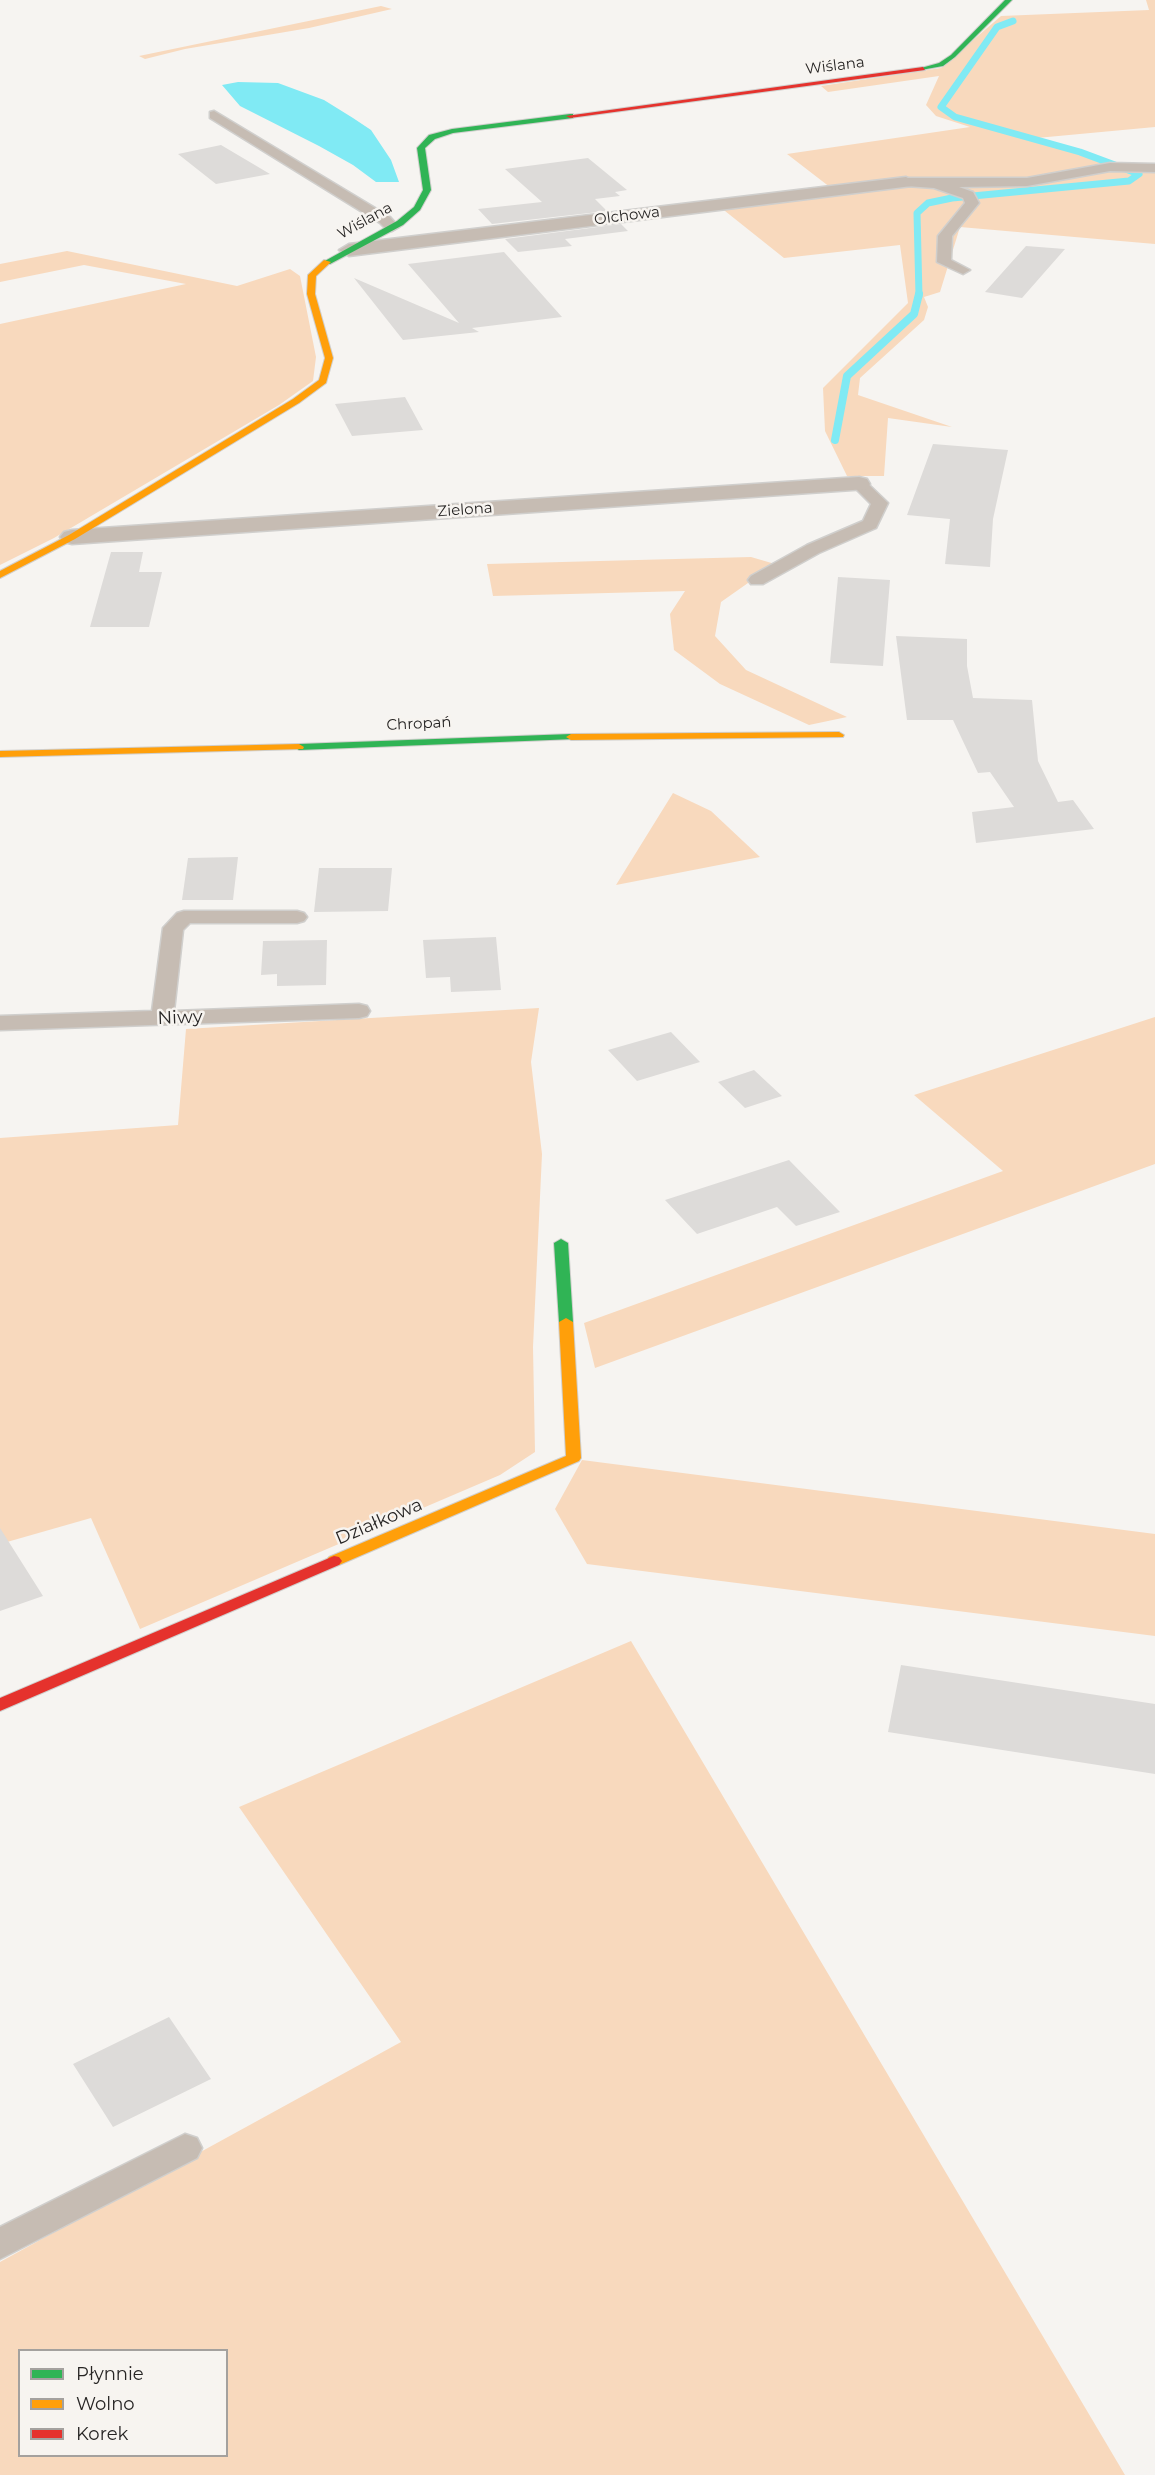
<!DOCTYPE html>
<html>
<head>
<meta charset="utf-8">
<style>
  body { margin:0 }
  #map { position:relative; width:1155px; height:2475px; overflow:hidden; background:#f6f4f1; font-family:Montserrat,sans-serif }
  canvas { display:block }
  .legend { position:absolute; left:18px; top:2349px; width:210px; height:108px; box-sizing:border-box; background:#f7f4f0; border:2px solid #a4a19e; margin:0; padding:8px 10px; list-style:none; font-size:18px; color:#272524 }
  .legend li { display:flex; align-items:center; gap:12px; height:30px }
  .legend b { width:30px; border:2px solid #a4a19e }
</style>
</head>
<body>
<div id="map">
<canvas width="1155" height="2475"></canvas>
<ul class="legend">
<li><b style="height:8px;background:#30b455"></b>Płynnie</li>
<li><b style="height:8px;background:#ff9f0a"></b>Wolno</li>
<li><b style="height:8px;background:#e5322d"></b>Korek</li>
</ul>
</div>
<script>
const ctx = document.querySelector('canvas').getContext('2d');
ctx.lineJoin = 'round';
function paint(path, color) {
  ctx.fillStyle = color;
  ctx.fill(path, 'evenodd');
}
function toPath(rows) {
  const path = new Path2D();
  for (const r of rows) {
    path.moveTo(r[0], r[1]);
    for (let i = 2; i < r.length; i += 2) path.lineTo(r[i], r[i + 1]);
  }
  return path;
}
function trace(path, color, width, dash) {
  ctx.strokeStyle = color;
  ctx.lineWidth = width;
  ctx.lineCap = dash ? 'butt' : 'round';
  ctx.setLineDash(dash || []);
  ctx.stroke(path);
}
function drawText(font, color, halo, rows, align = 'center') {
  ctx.font = font + ' Montserrat,sans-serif';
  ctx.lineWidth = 5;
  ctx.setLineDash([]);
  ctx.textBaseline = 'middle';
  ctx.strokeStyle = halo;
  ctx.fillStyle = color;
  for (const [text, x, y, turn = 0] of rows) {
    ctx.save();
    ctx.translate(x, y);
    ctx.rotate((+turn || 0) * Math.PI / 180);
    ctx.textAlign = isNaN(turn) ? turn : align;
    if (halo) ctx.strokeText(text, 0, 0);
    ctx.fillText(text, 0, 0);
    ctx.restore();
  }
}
const green = toPath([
  [1146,0,1155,0,1155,127,1026,139,1155,172,1155,244,960,227,940,292,924,297,928,307,924,320,860,378,858,395,952,427,888,418,884,476,847,476,825,431,823,388,908,303,900,245,784,258,720,207,835,191,787,154,970,127,936,116,926,105,939,76,828,92,821,86,941,68,1001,16,1149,10],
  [381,6,392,9,309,28,185,49,145,59,139,56],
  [67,251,237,286,290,269,300,276,316,357,313,381,279,405,54,538,0,565,0,324,186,284,84,265,0,282,0,264],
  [751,557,775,564,721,602,715,636,746,670,847,717,809,725,720,684,674,650,670,614,685,591,493,596,487,564],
  [673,793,711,811,760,857,616,885],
  [539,1008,531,1062,542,1154,533,1347,535,1452,500,1475,140,1629,91,1518,0,1544,0,1138,178,1125,186,1029],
  [1155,1017,1155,1164,595,1368,584,1323,1003,1171,914,1095],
  [582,1460,1155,1534,1155,1636,587,1564,555,1509],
  [631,1641,1125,2475,0,2475,0,2262,401,2042,239,1807],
  [20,2350,226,2350,226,2456,20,2456]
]);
const water = toPath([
  [238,82,278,83,324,100,353,118,371,130,391,160,399,182,376,182,353,165,319,146,240,106,222,85]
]);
const streamFar1 = toPath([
  [919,296,917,213,928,203,952,198,1129,181,1139,174,1080,152,955,117,941,107,997,27,1013,21]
]);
const stream = toPath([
  [835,440,847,376,914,314,919,294]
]);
const building = toPath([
  [221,145,270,174,216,184,178,154],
  [588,158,627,190,615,192,620,196,595,199,607,211,492,224,478,209,542,202,505,169],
  [621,224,628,231,565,239,572,246,518,252,505,239],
  [1026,246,1065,249,1022,298,985,292],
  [504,252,562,317,472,328,479,332,403,340,354,278,459,323,408,264],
  [405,397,423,430,352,436,335,404],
  [933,444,1008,450,993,519,990,567,945,564,950,519,907,515],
  [111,552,143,552,139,572,162,572,149,627,90,627],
  [838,577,890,580,883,666,830,663],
  [896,636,967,639,967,666,973,698,1032,700,1038,761,1058,802,1073,800,1094,829,976,843,972,812,1014,807,990,772,978,773,953,720,907,720],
  [238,857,233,900,182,900,188,858],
  [319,868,392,868,388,911,314,912],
  [496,937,501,990,451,992,450,977,426,978,423,940],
  [327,940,326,985,277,986,277,974,261,975,263,941],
  [671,1032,700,1062,637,1081,608,1050],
  [754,1070,782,1096,745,1108,718,1082],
  [789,1160,840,1212,796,1226,777,1207,697,1234,665,1200],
  [0,1528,43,1596,0,1611],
  [901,1665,1155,1704,1155,1774,888,1732],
  [169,2017,211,2079,113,2127,73,2064]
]);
const lane = toPath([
  [214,111,390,217,399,227,392,231,387,230,380,223,210,118,210,112,214,111],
  [1110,163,1155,164,1155,172,1110,171,1027,186,959,187,973,192,979,203,952,236,951,260,970,270,963,274,937,262,938,236,965,203,963,198,934,188,906,186,899,182,906,178,1027,178,1110,163],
  [859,479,865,481,888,503,876,528,819,553,763,584,751,584,748,580,751,576,807,545,863,521,871,504,851,484,859,479],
  [184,911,297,911,304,913,307,917,304,921,297,923,190,923,183,930,174,1011,359,1004,367,1006,370,1011,367,1016,359,1018,0,1030,0,1016,152,1011,163,928,177,913,184,911],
  [185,2134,197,2138,202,2148,197,2158,0,2259,0,2227,185,2134]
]);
const street = toPath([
  [906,177,915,182,912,186,349,256,339,250,349,244,906,177],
  [859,477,867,479,870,484,867,489,72,544,64,542,60,537,64,532,72,530,859,477]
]);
const fast = toPath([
  [1005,0,1012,0,955,57,943,66,921,70,921,68,939,63,951,55,1005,0],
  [570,114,573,114,573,118,453,133,435,139,425,148,431,190,420,210,403,225,330,264,323,262,397,221,414,207,423,190,417,148,429,135,452,129,570,114],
  [571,734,576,737,575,739,299,750,294,747,299,744,571,734],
  [561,1239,568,1243,573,1322,566,1326,559,1322,554,1243,561,1239]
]);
const slow = toPath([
  [324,260,331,262,316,276,315,294,333,358,326,383,299,403,75,539,0,578,0,571,69,535,293,399,319,380,325,358,307,294,308,275,324,260],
  [839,732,844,735,843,737,571,740,566,737,571,734,839,732],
  [299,744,304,747,303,749,0,757,0,751,299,744],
  [566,1318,573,1322,581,1458,579,1461,339,1565,329,1565,326,1561,329,1557,566,1456,559,1322,566,1318]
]);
const jam = toPath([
  [923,67,925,70,570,118,566,116,923,67],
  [334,1556,339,1557,342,1561,339,1565,0,1711,0,1698,334,1556]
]);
const farStreetnames = [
  ["Wiślana",835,66,-7],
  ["Olchowa",627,216,-7],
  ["Wiślana",365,221,-29],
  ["Zielona",465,510,-4],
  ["Chropań",419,724,-3]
];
const streetNames = [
  ["Niwy",180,1018,-2],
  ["Działkowa",379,1522,-23]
];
paint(green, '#f8d9bd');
paint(water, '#80eaf4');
trace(streamFar1, '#80eaf4', 7);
trace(stream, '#80eaf4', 8);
paint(building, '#dddbd9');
trace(lane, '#d0cfcd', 3);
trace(street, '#d0cfcd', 3);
trace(fast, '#d0cfcd', 2);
trace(slow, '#d0cfcd', 2);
trace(jam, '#d0cfcd', 2);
paint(lane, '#c6bcb3');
paint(street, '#c6bcb3');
paint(fast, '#30b455');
paint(slow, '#ff9f0a');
paint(jam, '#e5322d');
drawText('15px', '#272524', '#f7f4f0', farStreetnames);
drawText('18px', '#272524', '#f7f4f0', streetNames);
</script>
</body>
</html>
